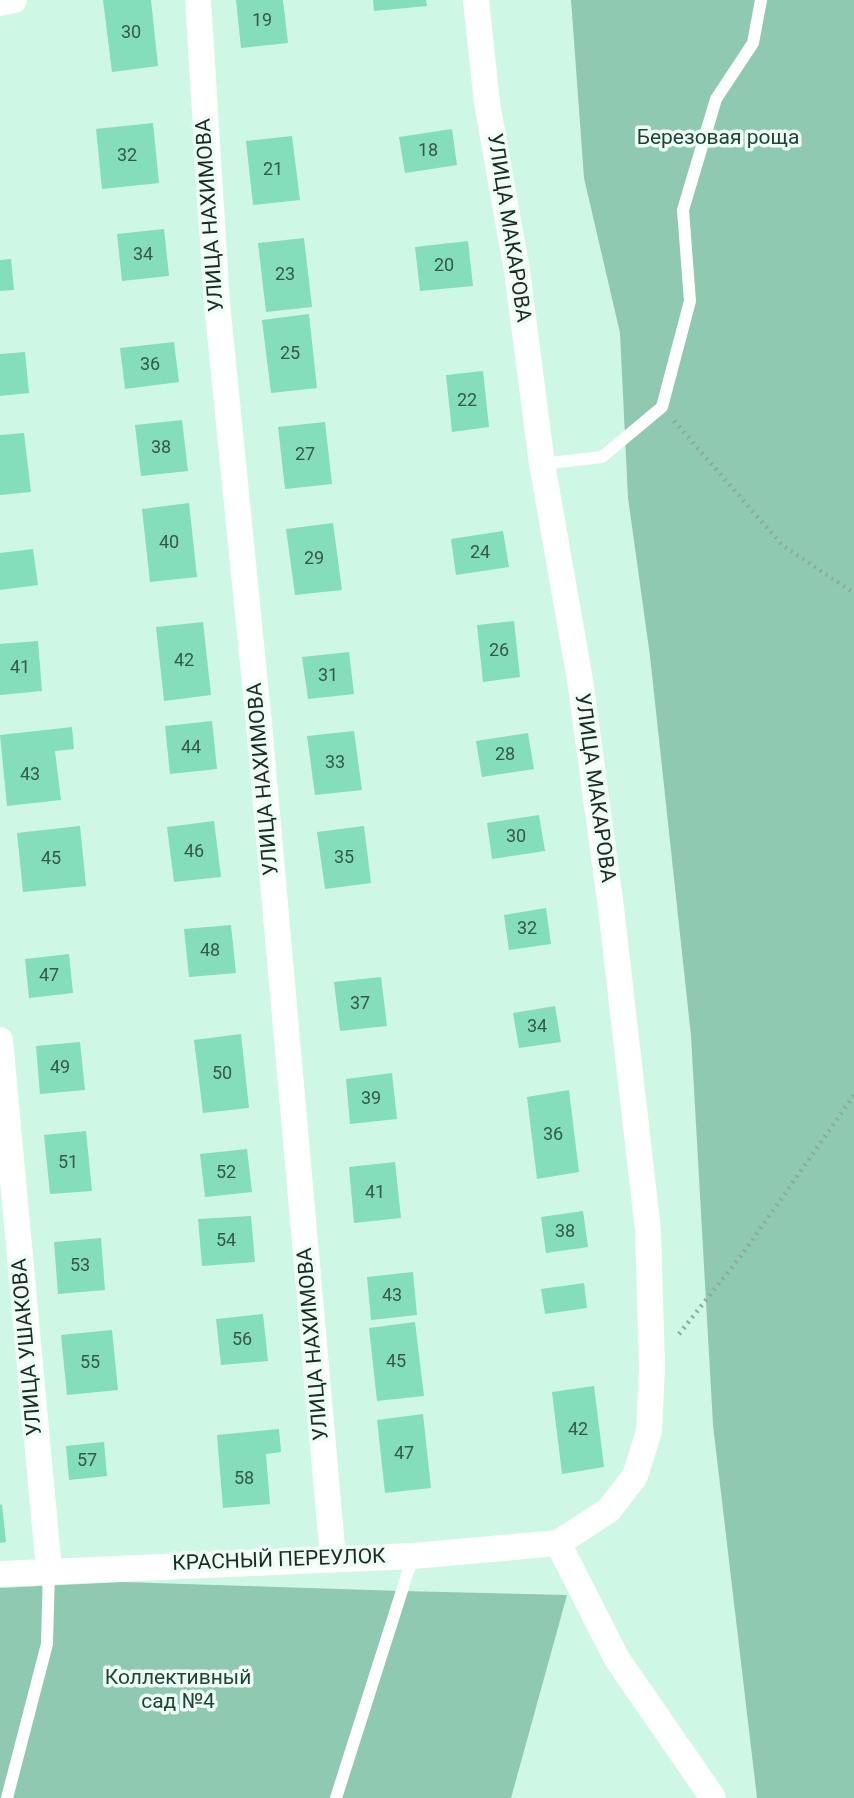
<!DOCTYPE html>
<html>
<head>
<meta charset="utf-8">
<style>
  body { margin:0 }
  canvas { display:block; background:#cef7e5 }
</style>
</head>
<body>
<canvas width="854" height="1798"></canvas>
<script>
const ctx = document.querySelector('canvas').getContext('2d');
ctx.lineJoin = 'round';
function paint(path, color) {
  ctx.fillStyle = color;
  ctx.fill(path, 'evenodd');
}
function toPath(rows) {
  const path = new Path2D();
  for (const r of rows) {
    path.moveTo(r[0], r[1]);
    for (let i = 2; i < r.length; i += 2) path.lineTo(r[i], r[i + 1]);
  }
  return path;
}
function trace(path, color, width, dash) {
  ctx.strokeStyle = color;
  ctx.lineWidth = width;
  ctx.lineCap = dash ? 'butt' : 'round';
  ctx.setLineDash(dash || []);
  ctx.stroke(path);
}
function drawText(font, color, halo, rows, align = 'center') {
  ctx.font = font + ' Roboto,sans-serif';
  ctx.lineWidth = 7;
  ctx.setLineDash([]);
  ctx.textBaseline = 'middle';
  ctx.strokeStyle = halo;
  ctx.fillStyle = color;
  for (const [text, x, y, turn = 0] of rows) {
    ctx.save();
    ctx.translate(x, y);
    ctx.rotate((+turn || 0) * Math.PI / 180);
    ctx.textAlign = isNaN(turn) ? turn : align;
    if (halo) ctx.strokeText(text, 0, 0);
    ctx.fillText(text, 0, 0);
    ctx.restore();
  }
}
const green = toPath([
  [571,0,854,0,854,1798,757,1798,713,1425,691,1036,650,656,628,498,620,333,584,178],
  [123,1582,401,1591,567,1595,511,1798,0,1798,0,1588]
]);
const building = toPath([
  [103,0,151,0,158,66,112,72],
  [236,0,283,0,288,43,241,48],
  [373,0,426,0,427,6,374,11],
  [153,123,159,183,102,189,96,129],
  [452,129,457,165,405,173,399,137],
  [292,136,300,200,253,205,246,141],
  [164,229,169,276,122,281,117,234],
  [304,238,312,307,266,312,258,243],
  [468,241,473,286,420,291,415,247],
  [11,259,14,290,0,291,0,260],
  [309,314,317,388,271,393,262,320],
  [174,342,179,382,125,389,120,348],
  [25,352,29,393,0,396,0,354],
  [483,371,489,427,452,432,446,375],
  [182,420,188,471,141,476,135,425],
  [325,422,332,484,285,489,278,427],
  [24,433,31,492,0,495,0,435],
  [189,503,197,577,150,582,142,509],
  [333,523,342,590,295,595,286,529],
  [503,531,509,567,456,575,451,539],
  [33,549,38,585,0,590,0,553],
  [514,621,520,677,483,682,477,625],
  [203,622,211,695,164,701,156,627],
  [38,641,42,691,0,695,0,644],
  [349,652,354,694,308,699,302,657],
  [212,721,217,769,170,774,165,726],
  [72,727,74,749,55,751,61,800,7,806,0,735],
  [354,731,362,790,315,795,307,736],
  [528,733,534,769,482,777,476,741],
  [539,815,545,851,492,859,487,823],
  [214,821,221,877,174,882,167,827],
  [80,826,86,886,23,892,17,833],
  [364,826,371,883,325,889,317,832],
  [546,908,551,944,509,950,504,915],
  [231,925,236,973,189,977,184,929],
  [69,954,73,993,29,998,25,959],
  [381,977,387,1026,340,1031,334,982],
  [555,1006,561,1042,519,1048,513,1013],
  [241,1034,249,1108,203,1113,194,1040],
  [80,1042,85,1090,40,1094,36,1046],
  [392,1073,397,1119,350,1124,346,1079],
  [569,1090,579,1172,537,1179,527,1097],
  [86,1131,92,1191,50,1194,44,1135],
  [247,1149,252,1192,205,1197,200,1154],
  [395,1162,401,1218,354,1223,349,1167],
  [583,1211,588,1247,546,1253,541,1217],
  [251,1216,255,1262,202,1266,198,1219],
  [101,1238,105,1290,58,1294,54,1242],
  [413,1272,417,1315,371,1320,367,1277],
  [584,1283,587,1308,545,1314,541,1289],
  [263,1314,268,1361,221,1365,216,1319],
  [415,1322,424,1396,377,1401,369,1328],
  [112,1330,118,1390,67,1395,61,1335],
  [594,1386,604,1467,562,1474,552,1392],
  [423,1414,431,1488,385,1493,377,1420],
  [279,1429,281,1452,266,1454,270,1504,223,1508,217,1435],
  [104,1442,107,1476,69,1480,66,1446],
  [2,1504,6,1542,0,1543,0,1505]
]);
const path = toPath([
  [674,421,782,545,854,593],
  [679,1334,744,1252,854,1095]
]);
const lane = toPath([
  [542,464,602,457,662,407,690,301,683,210,716,99,753,43,761,0],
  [7,1798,47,1644,49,1570],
  [336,1798,413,1556]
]);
const street = toPath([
  [198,0,217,303,259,724,333,1558],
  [0,3,14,0],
  [0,1040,49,1570],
  [558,1543,617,1659,713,1798],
  [0,1574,413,1556,558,1543,609,1510,635,1476,649,1431,652,1368,648,1230,611,908,580,680,542,464,517,271,487,103,476,0]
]);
const numberNames = [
  ["19",262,21],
  ["30",131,33],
  ["18",428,151],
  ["32",127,156],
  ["21",273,170],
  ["34",143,255],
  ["20",444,266],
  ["23",285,275],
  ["25",290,354],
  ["36",150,365],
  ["22",467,401],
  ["38",161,448],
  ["27",305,455],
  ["40",169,543],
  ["24",480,553],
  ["29",314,559],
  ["26",499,651],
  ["42",184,661],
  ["41",20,668],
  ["31",328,676],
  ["44",191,748],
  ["28",505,755],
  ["33",335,763],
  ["43",30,775],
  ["30",516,837],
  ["46",194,852],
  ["35",344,858],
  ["45",51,859],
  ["32",527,929],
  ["48",210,951],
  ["47",49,976],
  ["37",360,1004],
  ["34",537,1027],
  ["49",60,1068],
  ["50",222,1074],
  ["39",371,1099],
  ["36",553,1135],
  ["51",68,1163],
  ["52",226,1173],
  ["41",375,1193],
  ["38",565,1232],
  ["54",226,1241],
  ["53",80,1266],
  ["43",392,1296],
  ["56",242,1340],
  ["45",396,1362],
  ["55",90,1363],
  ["42",578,1430],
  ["47",404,1454],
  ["57",87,1461],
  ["58",244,1479]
];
const parkNames = [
  ["Березовая роща",718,139],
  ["Коллективный",178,1679],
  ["сад №4",178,1703]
];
const streetNames = [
  ["УЛИЦА НАХИМОВА",211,215,-94],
  ["УЛИЦА МАКАРОВА",508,228,81],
  ["УЛИЦА НАХИМОВА",264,779,-95],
  ["УЛИЦА МАКАРОВА",594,788,82],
  ["УЛИЦА НАХИМОВА",314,1344,-95],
  ["УЛИЦА УШАКОВА",28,1347,-95],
  ["КРАСНЫЙ ПЕРЕУЛОК",279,1561,-2]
];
paint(green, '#8fc9b1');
paint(building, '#84deba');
trace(path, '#8cab9d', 4.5, [2, 5]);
trace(lane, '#fff', 12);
trace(street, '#fff', 26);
drawText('18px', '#35584a', null, numberNames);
drawText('21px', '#1d4536', '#eefef6', parkNames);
drawText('21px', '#1b2b24', '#eefef6', streetNames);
</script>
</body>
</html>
